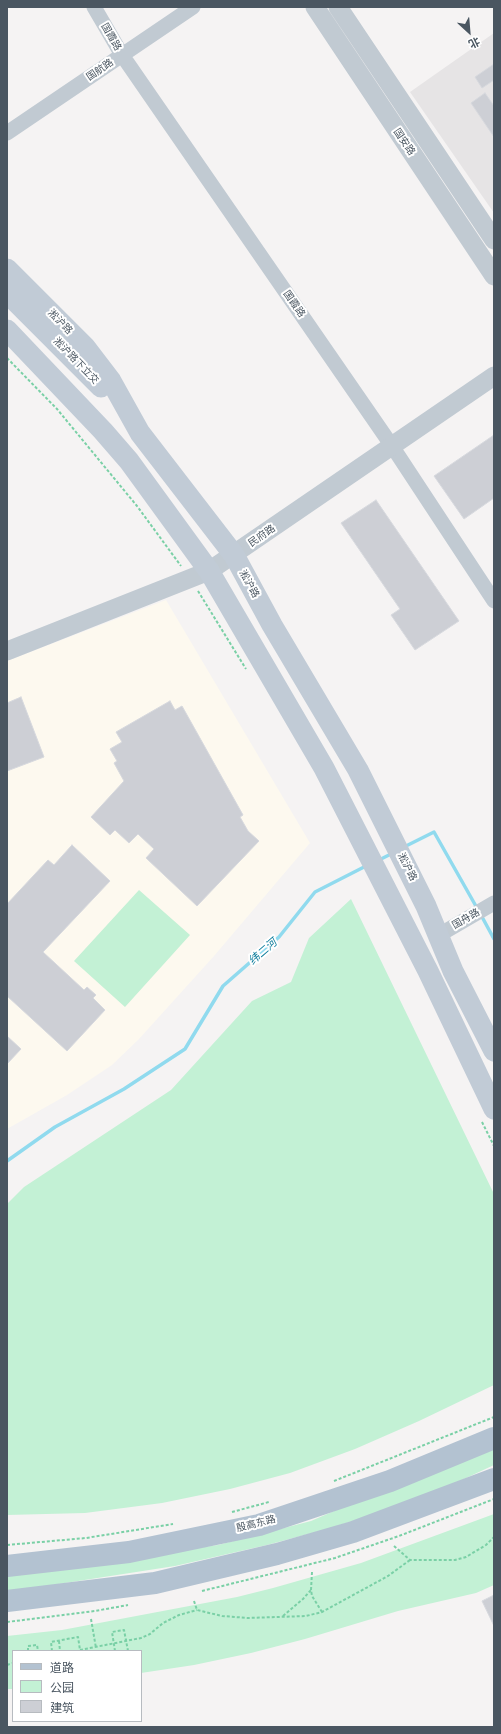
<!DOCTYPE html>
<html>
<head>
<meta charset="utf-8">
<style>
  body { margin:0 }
  #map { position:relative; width:501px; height:1734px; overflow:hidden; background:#f5f3f3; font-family:"PT Sans Narrow","Noto Sans SC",sans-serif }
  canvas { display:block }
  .frame { position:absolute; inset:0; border:8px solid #4a5661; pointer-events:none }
  .legend { position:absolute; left:12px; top:1650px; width:130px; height:72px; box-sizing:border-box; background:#fff; border:1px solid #b7bbc0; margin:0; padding:5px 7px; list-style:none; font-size:12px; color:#4a5661 }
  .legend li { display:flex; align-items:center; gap:8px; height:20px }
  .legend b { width:20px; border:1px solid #b7bbc0 }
  .north { position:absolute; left:449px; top:12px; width:40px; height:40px; -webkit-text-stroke:3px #fff; paint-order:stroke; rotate:154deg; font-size:11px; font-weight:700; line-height:16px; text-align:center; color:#4a5661 }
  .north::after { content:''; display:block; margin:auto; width:14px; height:18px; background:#4a5661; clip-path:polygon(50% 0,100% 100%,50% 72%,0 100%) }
</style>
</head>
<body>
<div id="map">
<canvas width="501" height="1734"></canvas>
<div class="frame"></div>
<ul class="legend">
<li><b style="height:5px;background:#b3c2d1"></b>道路</li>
<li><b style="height:11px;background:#c3f1d5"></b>公园</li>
<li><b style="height:11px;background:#cdcfd5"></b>建筑</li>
</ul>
<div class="north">北</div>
</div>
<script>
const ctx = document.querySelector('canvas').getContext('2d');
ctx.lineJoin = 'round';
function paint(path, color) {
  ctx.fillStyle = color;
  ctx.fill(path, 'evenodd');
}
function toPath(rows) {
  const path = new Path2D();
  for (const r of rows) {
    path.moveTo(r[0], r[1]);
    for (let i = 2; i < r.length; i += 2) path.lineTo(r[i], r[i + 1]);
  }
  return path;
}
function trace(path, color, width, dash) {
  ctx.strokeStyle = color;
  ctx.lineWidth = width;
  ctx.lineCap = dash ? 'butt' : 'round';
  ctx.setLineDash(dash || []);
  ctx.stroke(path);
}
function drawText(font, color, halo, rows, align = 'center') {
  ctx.font = font + ' "PT Sans Narrow","Noto Sans SC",sans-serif';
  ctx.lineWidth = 4;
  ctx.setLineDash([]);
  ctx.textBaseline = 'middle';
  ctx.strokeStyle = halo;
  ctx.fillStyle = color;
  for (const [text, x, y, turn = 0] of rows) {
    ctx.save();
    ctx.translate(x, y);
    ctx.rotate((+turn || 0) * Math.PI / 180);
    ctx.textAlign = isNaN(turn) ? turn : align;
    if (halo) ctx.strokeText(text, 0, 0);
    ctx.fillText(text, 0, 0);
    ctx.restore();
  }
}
const commercial = toPath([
  [166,600,310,843,214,956,139,1039,112,1065,67,1095,7,1129,7,661]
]);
const education = toPath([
  [494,33,494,213,410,92]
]);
const green = toPath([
  [139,890,190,935,125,1007,74,961],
  [351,899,494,1194,494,1385,419,1421,355,1449,290,1473,230,1489,162,1503,85,1513,7,1515,7,1204,24,1187,171,1090,252,1001,291,982,309,938],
  [494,1449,494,1465,449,1486,375,1514,327,1529,267,1545,175,1566,7,1592,7,1575,218,1545,311,1521,348,1505],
  [494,1514,494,1585,476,1593,398,1611,305,1639,251,1653,194,1665,141,1673,141,1651,13,1651,13,1689,7,1689,7,1636,62,1630,237,1597,273,1588,361,1563]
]);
const stream = toPath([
  [404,847,434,832,477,908],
  [379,860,393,853],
  [481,915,494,939],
  [7,1161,55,1127,124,1089,185,1049,223,986,279,937,315,892,366,866]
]);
const building = toPath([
  [494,64,494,80,482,88,475,77,494,64],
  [485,93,494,106,494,137,471,103,485,93],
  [494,435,494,498,464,519,434,476,494,435],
  [376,500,459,621,415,650,391,615,400,609,341,523,376,500],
  [21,697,44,757,7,771,7,703,21,697],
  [170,701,175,710,182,706,243,815,240,817,248,831,259,841,197,906,146,858,154,849,138,834,129,843,115,830,110,835,91,817,124,781,114,763,117,761,110,749,122,742,116,732,170,701],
  [72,845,110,881,43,952,84,990,87,987,96,995,93,998,105,1010,67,1051,7,996,7,904,48,860,54,865,72,845],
  [7,1036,21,1049,7,1064,7,1036],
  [494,1595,494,1626,482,1601,494,1595]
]);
const path = toPath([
  [7,358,57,409,137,506,181,566],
  [198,591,246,669],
  [482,1122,494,1146],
  [334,1481,494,1417],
  [232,1512,269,1502],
  [7,1545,86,1538,173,1524],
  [394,1546,410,1560,455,1560,466,1557,486,1545,494,1537],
  [312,1572,311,1590,312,1596,322,1612],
  [202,1591,335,1558,399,1536,494,1499],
  [194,1601,197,1610,222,1616,248,1618,306,1616,322,1612,388,1576,410,1560],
  [283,1616,303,1599,311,1590],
  [91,1619,96,1648],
  [7,1622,95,1611,128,1605],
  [59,1641,60,1651],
  [80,1650,141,1638,150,1634,163,1623,179,1615,197,1610],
  [28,1651,28,1646,37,1645,38,1651],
  [52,1651,51,1642,78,1637,80,1650],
  [115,1651,112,1632,124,1630,128,1651],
  [7,1665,13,1663]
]);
const minor = toPath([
  [94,7,122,55,392,446,494,601],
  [7,133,193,7],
  [439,935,494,903]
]);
const tertiary = toPath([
  [315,7,494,276],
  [338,7,494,240],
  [7,651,209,571,494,376]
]);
const secondary = toPath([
  [7,269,85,347,111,381,140,433,234,555,272,625,358,770,426,906,453,971,494,1051],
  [7,293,101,387],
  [7,330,103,431,129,461,209,571,324,768,428,971,494,1109]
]);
const primary = toPath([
  [7,1566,129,1552,259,1525,390,1481,494,1438],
  [7,1601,155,1583,277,1554,353,1532,494,1479]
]);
const streetNames = [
  ["国霞路",111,37,60],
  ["国航路",100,70,-34],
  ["国安路",404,142,56],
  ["国霞路",294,304,55],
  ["淞沪路",60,322,46],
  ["淞沪路下立交",76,361,46],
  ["民府路",262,536,-35],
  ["淞沪路",249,584,61],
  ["淞沪路",407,867,63],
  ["国舟路",466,919,-30],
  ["殷高东路",256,1524,-14]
];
const waterNames = [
  ["纬二河",263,952,-41]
];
paint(commercial, '#fdf9ef');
paint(education, '#e6e4e5');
paint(green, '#c3f1d5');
trace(stream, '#90daee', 3.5);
paint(building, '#cdcfd5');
trace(building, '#d7d9de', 1);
trace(path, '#7ad0a6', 2, [3, 2]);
trace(minor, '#c1cad2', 15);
trace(tertiary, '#c1cad2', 19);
trace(secondary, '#c1cbd6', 21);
trace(primary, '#b3c2d1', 22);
drawText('10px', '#4a5661', '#fff', streetNames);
drawText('italic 11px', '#0c7c9b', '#fff', waterNames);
</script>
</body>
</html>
